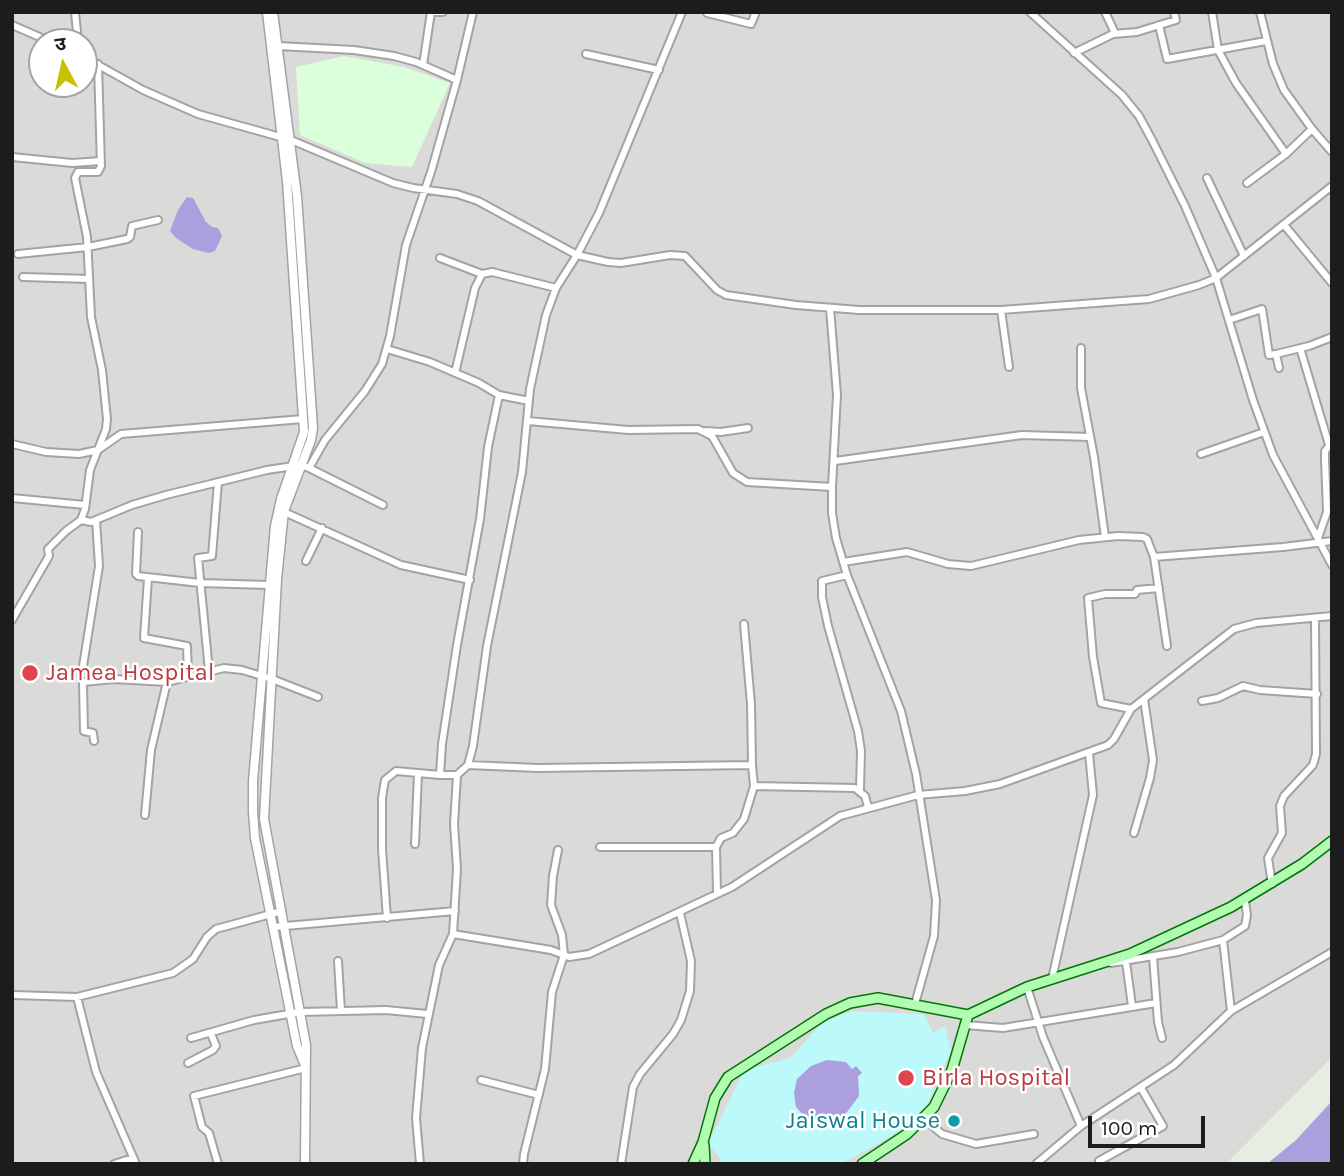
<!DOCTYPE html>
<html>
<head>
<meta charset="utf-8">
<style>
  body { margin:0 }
  #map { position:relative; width:1344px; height:1176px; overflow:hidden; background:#e6eee1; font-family:Karla,"Noto Sans Devanagari",sans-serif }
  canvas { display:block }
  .frame { position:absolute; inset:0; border:14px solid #1c1c1c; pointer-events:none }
  .north { position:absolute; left:28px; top:28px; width:70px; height:70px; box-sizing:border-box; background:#fff; border:2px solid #a4a4a4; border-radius:50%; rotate:352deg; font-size:19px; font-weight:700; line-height:28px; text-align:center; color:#1c1c1c }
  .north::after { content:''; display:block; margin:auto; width:24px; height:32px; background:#c9c000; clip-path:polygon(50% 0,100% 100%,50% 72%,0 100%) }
  .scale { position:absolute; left:1088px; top:1116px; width:117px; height:32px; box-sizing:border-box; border:4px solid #1c1c1c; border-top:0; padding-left:9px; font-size:21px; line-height:24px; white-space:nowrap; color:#1c1c1c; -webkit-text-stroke:5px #fff; paint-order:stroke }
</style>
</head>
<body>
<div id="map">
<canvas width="1344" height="1176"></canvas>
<div class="frame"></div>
<div class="north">उ</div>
<div class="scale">100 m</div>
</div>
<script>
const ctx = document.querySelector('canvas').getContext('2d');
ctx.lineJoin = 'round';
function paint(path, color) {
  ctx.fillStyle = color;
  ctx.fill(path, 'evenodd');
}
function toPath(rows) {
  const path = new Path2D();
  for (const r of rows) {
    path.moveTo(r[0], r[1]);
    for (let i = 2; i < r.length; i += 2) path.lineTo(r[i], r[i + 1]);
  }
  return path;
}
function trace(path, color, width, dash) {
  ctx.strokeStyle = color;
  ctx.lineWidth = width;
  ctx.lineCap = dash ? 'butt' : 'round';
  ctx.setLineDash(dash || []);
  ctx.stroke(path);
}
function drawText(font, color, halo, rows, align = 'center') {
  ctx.font = font + ' Karla,sans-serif';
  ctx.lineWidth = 5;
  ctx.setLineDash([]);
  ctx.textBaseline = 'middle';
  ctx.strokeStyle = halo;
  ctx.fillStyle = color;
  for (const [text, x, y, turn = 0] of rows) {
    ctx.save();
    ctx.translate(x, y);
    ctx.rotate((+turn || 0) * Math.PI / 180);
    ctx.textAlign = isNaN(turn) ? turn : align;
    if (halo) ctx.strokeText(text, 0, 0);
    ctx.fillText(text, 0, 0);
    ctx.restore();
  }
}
const residential = toPath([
  [12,12,1332,12,1332,1057,1226,1164,12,1164],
  [42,42,84,42,84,84,42,84]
]);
const education = toPath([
  [344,56,404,67,450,83,412,167,365,163,300,135,296,67]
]);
const park = toPath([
  [852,1011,924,1014,933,1033,945,1026,951,1051,927,1105,912,1122,888,1138,841,1164,720,1164,720,1158,708,1144,744,1070,790,1058,823,1022]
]);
const water = toPath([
  [187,197,193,198,206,222,212,227,218,228,222,236,215,251,209,253,193,249,176,238,170,231,178,210],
  [827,1060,846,1062,852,1069,856,1066,862,1073,858,1076,859,1096,844,1116,817,1121,805,1117,796,1107,794,1093,797,1079,811,1066],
  [1332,1101,1332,1164,1267,1164,1296,1140]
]);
const minor = toPath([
  [75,12,78,42],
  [435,12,443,12],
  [1030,12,1122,95,1139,116,1152,140,1185,206,1216,278,1253,400,1273,455,1332,565],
  [1212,12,1218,50,1236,83,1286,154],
  [1260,12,1273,64,1284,90,1312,129,1332,152],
  [707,13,751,24,756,12],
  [12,25,51,42],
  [1159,25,1167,59,1266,41],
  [1113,34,1137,32,1176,20,1174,12],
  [1074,53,1113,34,1114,31,1105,12],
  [586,54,659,70],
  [84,57,143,90,198,114,291,140,393,183,413,188,457,194,478,201,577,255,608,262,621,263,670,255,685,256,717,290,726,295,796,305,859,310,1001,310,1149,299,1199,285,1216,278,1332,186],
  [423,65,431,12],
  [457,80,473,12],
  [12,157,72,163,101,161],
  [1207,178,1244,256],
  [1247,183,1286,154,1312,129],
  [1285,226,1332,283],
  [18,254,88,247,127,239,130,237,132,226,158,220],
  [440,258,482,274],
  [23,277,89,279],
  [830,308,837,395,832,487,832,513,836,538,847,575,901,711,916,774,936,900,934,936,915,1004],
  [1001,310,1009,367],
  [1229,320,1262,309,1269,355,1276,354,1279,368],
  [1081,348,1081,388,1094,457,1105,537],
  [1300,348,1329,445],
  [387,349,430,362,479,383,499,395,529,401],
  [1276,354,1309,346,1332,337],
  [455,373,475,288,482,274,492,272,556,288],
  [528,421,628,430,698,429,712,436,733,473,747,482,832,487],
  [706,431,721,432,748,428],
  [12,444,46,452,79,454,98,450,121,434,303,419],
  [1201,454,1264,432],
  [835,461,1022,435,1090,437],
  [309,468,383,505],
  [12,498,85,505],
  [282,511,401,565,470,580],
  [81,520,85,509,90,470,106,429,107,419,102,370,91,317,87,237,75,178,78,172,98,172,101,166,98,64],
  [138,532,136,574,138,576,200,583,269,585],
  [1318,538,1327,512,1325,459,1325,451,1332,442],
  [1154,557,1167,646],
  [306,561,322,528],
  [843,562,907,552,948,564,971,566,1079,540,1118,536,1143,537,1147,539,1154,557,1283,547,1332,541],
  [847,575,822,581,822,597,828,626,858,731,861,751,860,789],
  [148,578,144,638,187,646,188,676],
  [12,620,49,556,48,549,66,531,81,520,91,522,132,505,166,495,267,470,300,465,309,468,325,440,365,391,382,364,390,336,406,245,431,172,457,80,416,62,394,56,354,50,278,46],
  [744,624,751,704,752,765],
  [83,666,99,566,96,520],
  [209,671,198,558,212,556,218,482],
  [1202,701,1218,698,1243,686,1260,690,1317,694],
  [1131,709,1101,703,1093,657,1088,598,1105,594,1135,594,1137,590,1159,588],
  [94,741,93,733,84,731,83,682,114,679,167,682,224,668,242,670,272,679,318,697],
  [468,765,538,768,752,765,754,786,855,788,865,796,868,807],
  [457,775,440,775,442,744,457,645,480,519,488,447,499,395],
  [145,815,151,750,167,682],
  [1134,833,1150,778,1153,760,1144,699],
  [415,844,418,774],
  [600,847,716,847],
  [1272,884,1268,858,1282,833,1280,806,1284,796,1313,765,1316,754,1315,619],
  [717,894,716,847,721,838,733,833,744,819,754,786],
  [387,918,382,849,382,798,385,780,396,771,440,775],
  [274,927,455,911],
  [453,934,457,869,454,824,457,775,468,765,473,746,487,646,522,472,530,389,546,315,556,288,577,255,599,213,682,12],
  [1223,940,1231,1011],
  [1153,957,1158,1022,1162,1038],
  [338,961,341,1011],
  [1126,962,1132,1006],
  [1111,963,1178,952,1223,940,1245,926,1247,915,1245,901],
  [1052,979,1093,795,1089,753],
  [1027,987,1043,1037,1081,1126],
  [12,995,77,997,173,973,193,959,207,937,216,929,282,911],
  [77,997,96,1072,136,1164],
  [965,1025,1003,1028,1156,1003],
  [191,1038,254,1020,300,1012,386,1010,427,1014],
  [188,1063,213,1050,216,1046,211,1034],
  [481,1080,539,1095],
  [924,1119,942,1134,976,1144,1034,1134],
  [1099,1161,1163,1126,1141,1088],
  [114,1164,133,1158],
  [218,1164,209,1133,202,1127,194,1096,306,1068],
  [420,1164,416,1118,422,1048,439,965,453,934,551,950,569,957,589,954,732,887,840,816,918,795,965,791,1000,784,1108,745,1114,739,1131,709,1234,629,1256,623,1332,616],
  [523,1164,524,1154,545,1069,552,992,564,955,562,935,551,905,553,876,558,850],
  [621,1164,633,1087,640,1074,673,1034,681,1020,690,991,691,961,680,913],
  [1036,1164,1081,1126,1174,1065,1231,1011,1332,952]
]);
const tertiary = toPath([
  [267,12,287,181,304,432,281,499,275,526,253,781,253,812,255,838,297,1046,305,1065],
  [273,12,297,196,313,428,311,440,284,511,277,579,264,819,306,1045,305,1164]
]);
const secondary = toPath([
  [704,1145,705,1164],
  [693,1164,703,1142,715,1098,728,1077,826,1014,850,1003,878,998,968,1015,1027,987,1130,954,1231,907,1302,864,1332,841],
  [862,1164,907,1134,934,1107,952,1070,968,1015]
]);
const markers = [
  [30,673,9,"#e0444e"],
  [906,1078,9,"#e0444e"],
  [954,1121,7,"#0f9aa8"]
];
const healthNames = [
  ["Jamea Hospital",46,673],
  ["Birla Hospital",922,1078]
];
const cultureNames = [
  ["Jaiswal House",940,1121]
];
paint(residential, '#dadad9');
paint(education, '#dbffda');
paint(park, '#bbf9fb');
paint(water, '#ab9fde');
trace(minor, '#a3a3a3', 10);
trace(tertiary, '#a3a3a3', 11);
trace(secondary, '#007608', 12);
trace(minor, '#fff', 6);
trace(tertiary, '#fff', 8);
trace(secondary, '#b2fcb2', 9);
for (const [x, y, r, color] of markers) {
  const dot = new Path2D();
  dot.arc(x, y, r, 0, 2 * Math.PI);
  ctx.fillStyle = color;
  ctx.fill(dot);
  trace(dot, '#fff', 2.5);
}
drawText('24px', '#be3a42', '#fff', healthNames, 'left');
drawText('24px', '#0d838f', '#fff', cultureNames, 'right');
</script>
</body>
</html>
